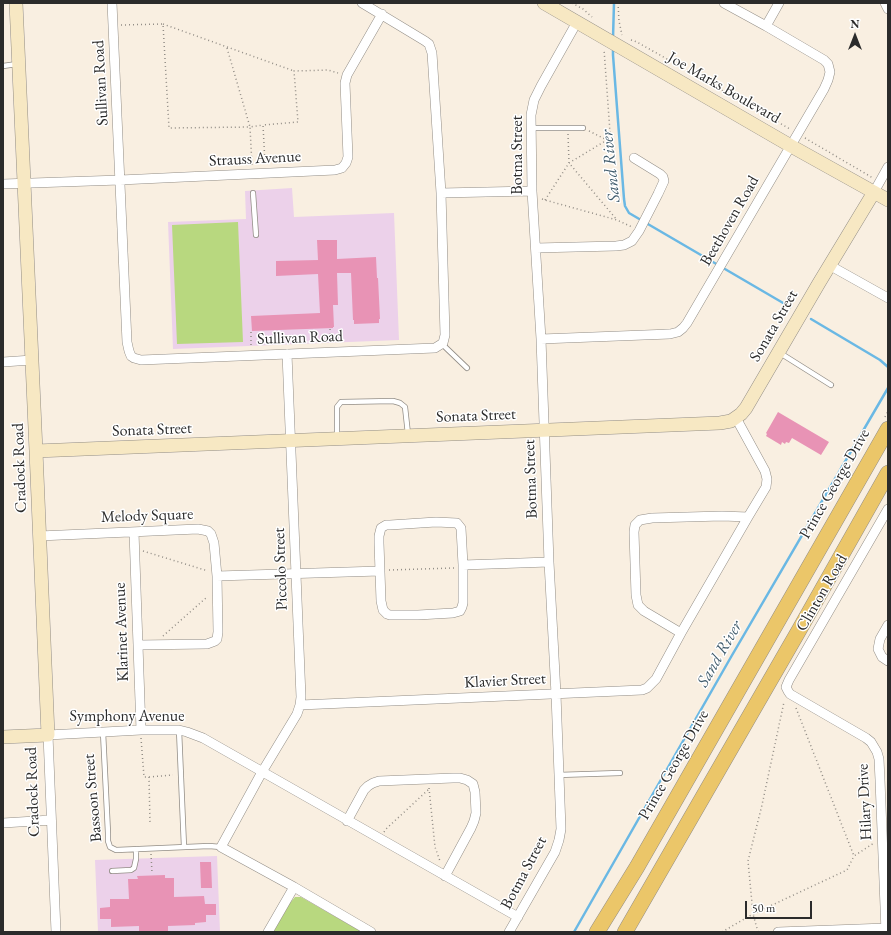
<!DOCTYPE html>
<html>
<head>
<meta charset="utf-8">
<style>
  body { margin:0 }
  #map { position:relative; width:891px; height:935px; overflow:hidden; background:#f9efe1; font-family:"EB Garamond",serif }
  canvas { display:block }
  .frame { position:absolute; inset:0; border:4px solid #2b2b2b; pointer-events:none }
  .north { position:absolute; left:835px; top:16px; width:40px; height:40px; -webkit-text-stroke:3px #fff; paint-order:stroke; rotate:0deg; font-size:11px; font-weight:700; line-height:16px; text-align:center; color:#2b2b2b }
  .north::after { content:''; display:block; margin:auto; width:14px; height:18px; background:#2b2b2b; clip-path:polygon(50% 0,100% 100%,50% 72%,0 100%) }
  .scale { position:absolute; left:745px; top:901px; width:67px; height:18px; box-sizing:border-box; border:2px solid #2b2b2b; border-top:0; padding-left:5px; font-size:12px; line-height:14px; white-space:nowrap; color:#2b2b2b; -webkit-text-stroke:3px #fff; paint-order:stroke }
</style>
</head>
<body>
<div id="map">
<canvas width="891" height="935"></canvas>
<div class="frame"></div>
<div class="north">N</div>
<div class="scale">50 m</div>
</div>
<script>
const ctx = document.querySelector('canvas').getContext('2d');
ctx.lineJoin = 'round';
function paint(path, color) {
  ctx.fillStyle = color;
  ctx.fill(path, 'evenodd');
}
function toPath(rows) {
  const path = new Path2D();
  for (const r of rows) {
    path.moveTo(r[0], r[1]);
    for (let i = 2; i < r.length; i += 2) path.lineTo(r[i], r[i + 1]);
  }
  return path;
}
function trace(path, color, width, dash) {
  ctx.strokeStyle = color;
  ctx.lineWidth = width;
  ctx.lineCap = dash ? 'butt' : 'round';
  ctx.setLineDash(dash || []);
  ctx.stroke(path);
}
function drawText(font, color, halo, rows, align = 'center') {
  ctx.font = font + ' "EB Garamond",serif';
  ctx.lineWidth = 3;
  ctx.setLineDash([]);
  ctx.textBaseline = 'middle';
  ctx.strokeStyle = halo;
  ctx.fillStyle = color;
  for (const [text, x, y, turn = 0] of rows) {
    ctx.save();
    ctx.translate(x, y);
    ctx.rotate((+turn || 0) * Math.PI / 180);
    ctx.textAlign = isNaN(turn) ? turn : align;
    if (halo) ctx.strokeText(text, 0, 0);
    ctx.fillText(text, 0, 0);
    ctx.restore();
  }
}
const built = toPath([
  [292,188,294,217,394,213,399,340,173,349,168,222,246,219,245,191],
  [217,856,220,932,98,932,95,860]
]);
const green = toPath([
  [238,222,243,342,177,344,172,225],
  [295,897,301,897,362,932,273,932,290,903]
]);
const stream = toPath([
  [613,38,614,3],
  [613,47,613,55,624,199,625,206,629,213,790,307],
  [811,319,880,360,888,367],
  [574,932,731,657,888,388]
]);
const building = toPath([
  [317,240,337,240,337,259,376,257,377,278,378,278,380,319,379,319,379,323,354,324,354,320,353,320,351,273,337,273,338,305,333,305,334,327,333,327,333,328,252,331,251,316,320,313,318,274,276,276,276,261,318,260],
  [778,412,829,442,821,455,792,438,789,443,786,442,785,444,782,442,781,445,766,436,767,434,766,433],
  [200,862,211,862,212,888,201,888],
  [165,875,165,878,174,878,174,897,204,896,205,904,216,904,216,915,206,915,206,922,195,923,195,925,168,926,168,932,139,932,139,926,111,927,111,919,100,919,100,908,110,907,110,899,129,899,128,879,138,879,137,876]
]);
const path = toPath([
  [572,3,583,9,592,17],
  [618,3,619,21,622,35],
  [163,24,294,71],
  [121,25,163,24,169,128,250,127,252,166],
  [631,40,637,42,790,129],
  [227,48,250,127,263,125],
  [589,131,607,140,610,132,604,49],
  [568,134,569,163,617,220],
  [805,138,873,178],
  [265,163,263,125,298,122,294,71,328,70,338,73],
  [542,199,545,200,617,220,632,227],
  [545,200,569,163,607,140],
  [330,329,331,344],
  [251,332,251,347],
  [885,417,888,411],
  [143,551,208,571],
  [389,570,454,568],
  [163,636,207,597,208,597],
  [796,708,854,856,874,843],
  [141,738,144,777,149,777,150,823],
  [149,777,173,775],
  [429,788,435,847,440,861],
  [384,832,386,829,429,789],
  [151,854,152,873],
  [722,932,753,914,847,870,854,856],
  [758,932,753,914,748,861,762,805,784,702]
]);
const lane = toPath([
  [3,66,17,64],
  [531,128,583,128],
  [253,193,256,235],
  [442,344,467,368],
  [780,353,831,385],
  [337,438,337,407,341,402,393,401,400,403,405,407,408,434],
  [179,730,184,847],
  [103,732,108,833,108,841,110,847,116,850,209,846,221,847],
  [558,775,620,773],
  [112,871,131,870,134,868,136,859,136,849]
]);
const street = toPath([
  [112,3,127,342,129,351,131,356,134,358,141,360,435,348,443,343,445,335,441,193,432,53,429,44,425,41,362,3],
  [885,3,888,9],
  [766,26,779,3],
  [3,184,120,180,335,170,342,168,346,163,348,157,345,83,347,75,382,14],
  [874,192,888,167],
  [441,193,532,191],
  [536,248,616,246,624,245,632,241,639,231,658,194,664,181,663,177,660,174,634,158],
  [829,265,888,298],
  [541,339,670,334,678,332,683,328,687,323,701,299,824,89,828,80,830,72,828,64,824,60,766,26,724,3],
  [287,354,301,697,300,705,297,714,262,772,221,847,294,887,371,932],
  [3,362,32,360],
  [436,522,457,523,461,528,463,565,463,603,462,607,460,611,453,613,418,615,390,615,387,614,383,610,381,601,379,543,379,536,381,528,386,525,390,525,436,522],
  [134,532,141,730],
  [39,536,198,529,208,531,211,534,214,543,217,576,218,632,217,639,215,641,207,644,138,645],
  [463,565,549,562],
  [217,576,380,571],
  [888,625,880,639,878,649,882,657,888,661],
  [681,633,644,611,638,605,636,595,634,532,635,525,640,520,652,518,722,516,748,517],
  [300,705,642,690,647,688,656,679,681,633,748,517,766,487,767,479,765,471,736,418],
  [347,821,364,790,368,786,373,783,379,781,453,778,460,778,467,780,473,784,475,792,476,813,474,821,471,828,445,876],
  [3,823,51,820],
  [56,932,48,735,141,730,179,730,187,732,203,738,518,917],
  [268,932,294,887],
  [509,932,555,852,559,840,561,829,556,694,549,562,541,339,532,191,531,115,534,100,541,86,577,22],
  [778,932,886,928],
  [886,932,880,780,879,759,877,752,871,742,866,738,790,694,788,691,786,687,789,680,888,509]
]);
const secondary = toPath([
  [544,3,791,146,888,200],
  [36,451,720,423,731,421,741,414,746,408,819,283,874,192],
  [3,737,48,735,36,451,16,3]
]);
const primary = toPath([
  [597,932,637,867,888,429],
  [625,932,798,632,888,473]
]);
const streetNames = [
  ["Sullivan Road",101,83,-93],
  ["Joe Marks Boulevard",724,88,30],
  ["Botma Street",518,155,-90],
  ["Strauss Avenue",255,159,-3],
  ["Beethoven Road",730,221,-60],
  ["Sonata Street",774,326,-60],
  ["Sullivan Road",300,338,-2],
  ["Sonata Street",476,416,-2],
  ["Sonata Street",152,430,-2],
  ["Cradock Road",20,468,-92],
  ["Botma Street",531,479,-92],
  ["Prince George Drive",835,484,-60],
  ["Melody Square",147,516,-2],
  ["Piccolo Street",281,569,-92],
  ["Clinton Road",822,593,-60],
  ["Klarinet Avenue",122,632,-92],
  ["Klavier Street",505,681,-3],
  ["Symphony Avenue",127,717],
  ["Prince George Drive",674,765,-60],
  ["Cradock Road",33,792,-92],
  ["Bassoon Street",93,798,-95],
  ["Hilary Drive",865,802,-93],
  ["Botma Street",524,873,-62]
];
const waterNames = [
  ["Sand River",611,166,-96],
  ["Sand River",720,654,-60]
];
paint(built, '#ecd1ea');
paint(green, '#b8d87f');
trace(stream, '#6ab8e4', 2.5);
paint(building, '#e893b5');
trace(lane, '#928d86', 6);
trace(street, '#928d86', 10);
trace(secondary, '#928d86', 14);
trace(primary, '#928d86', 16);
trace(path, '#928d86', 1.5, [1, 3]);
trace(lane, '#fff', 4.5);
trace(street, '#fff', 9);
trace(secondary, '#f7e8c3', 13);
trace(primary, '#ebc669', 15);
drawText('16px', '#2b2b2b', '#fff', streetNames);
drawText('italic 17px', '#415c6c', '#fff', waterNames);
</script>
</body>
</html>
